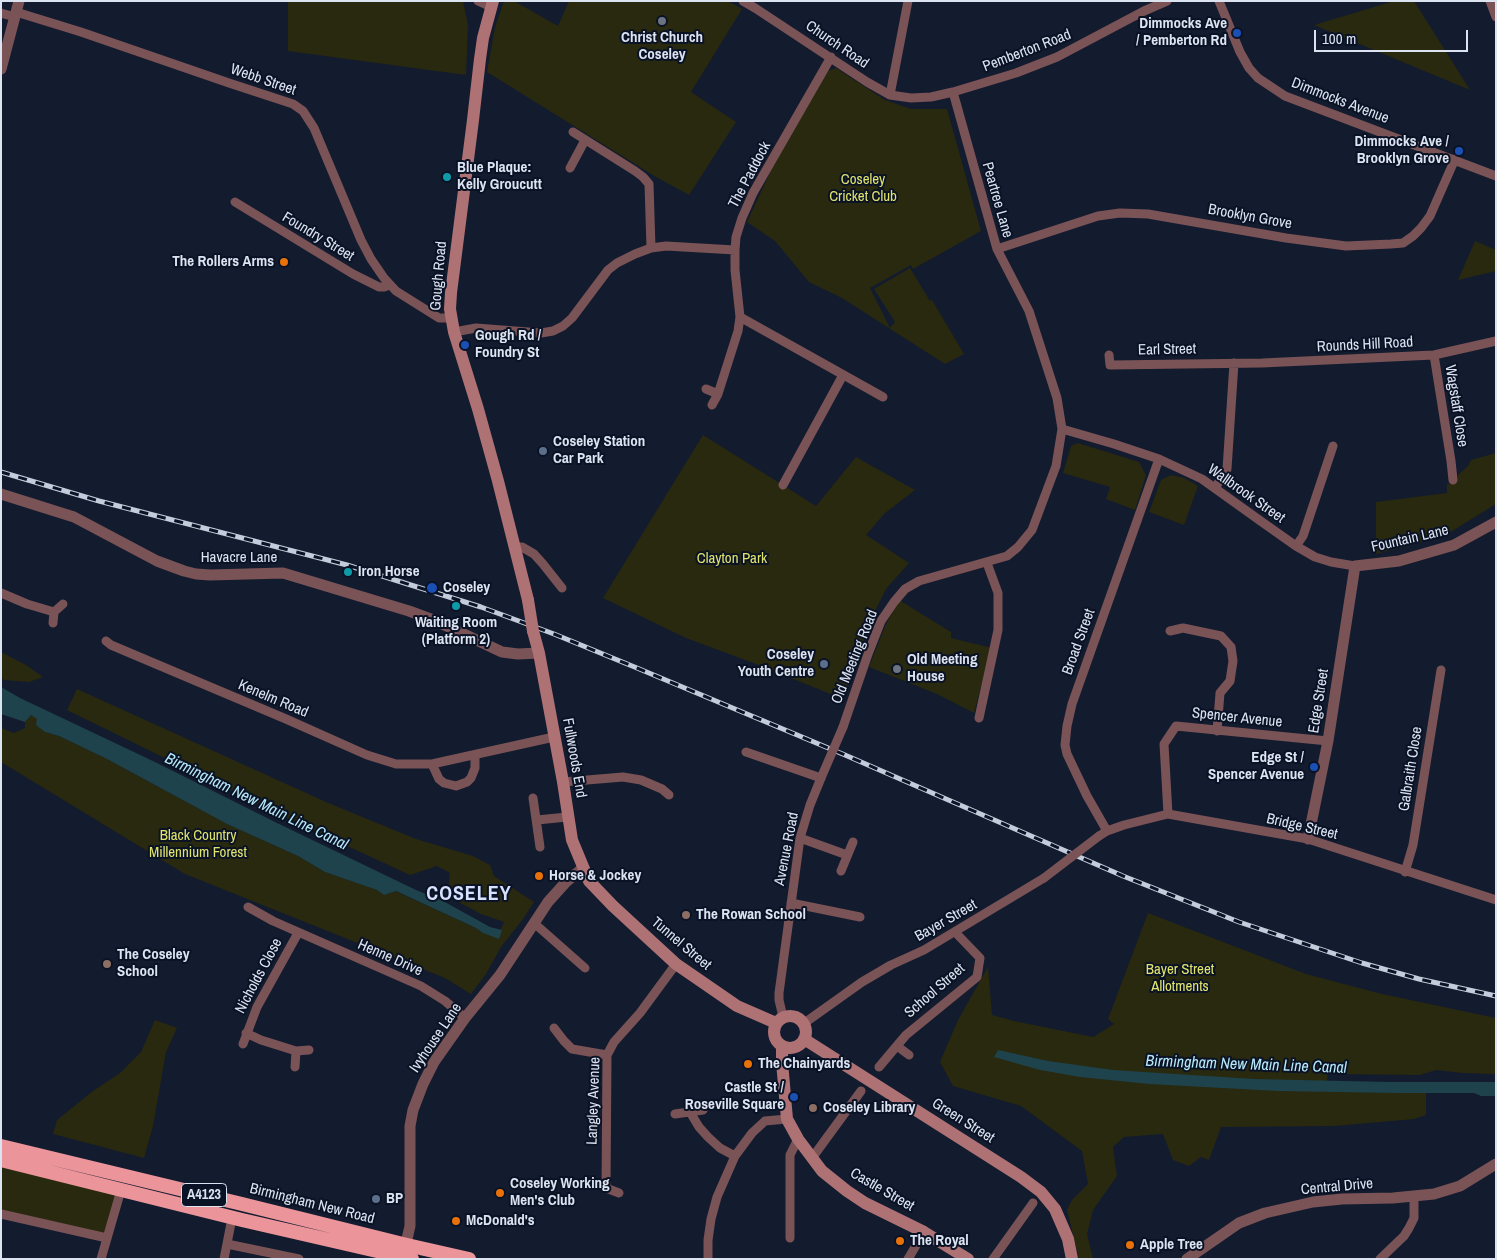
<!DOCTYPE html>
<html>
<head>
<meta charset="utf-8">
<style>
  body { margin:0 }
  #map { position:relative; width:1497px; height:1260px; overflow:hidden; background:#131b2f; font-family:"Archivo Narrow",sans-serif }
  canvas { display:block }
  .frame { position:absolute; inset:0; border:2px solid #dce3f1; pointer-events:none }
  .scale { position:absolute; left:1314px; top:30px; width:154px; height:22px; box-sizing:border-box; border:2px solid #dce3f1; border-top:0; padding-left:6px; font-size:15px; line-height:18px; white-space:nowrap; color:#dce3f1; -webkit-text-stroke:4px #0a1225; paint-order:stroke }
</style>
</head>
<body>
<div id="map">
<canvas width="1497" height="1260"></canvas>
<div class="frame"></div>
<div class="scale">100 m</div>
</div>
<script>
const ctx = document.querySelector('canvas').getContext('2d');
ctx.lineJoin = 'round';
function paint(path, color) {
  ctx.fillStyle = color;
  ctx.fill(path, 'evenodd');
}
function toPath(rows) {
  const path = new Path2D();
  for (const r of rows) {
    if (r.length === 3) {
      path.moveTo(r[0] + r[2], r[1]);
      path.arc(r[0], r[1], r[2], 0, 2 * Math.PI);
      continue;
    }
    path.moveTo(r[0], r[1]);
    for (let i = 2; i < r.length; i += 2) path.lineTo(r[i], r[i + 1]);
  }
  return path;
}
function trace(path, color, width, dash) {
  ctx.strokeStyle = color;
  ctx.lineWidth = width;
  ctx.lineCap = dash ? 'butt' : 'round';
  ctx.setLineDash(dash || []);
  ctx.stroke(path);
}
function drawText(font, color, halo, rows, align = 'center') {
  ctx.font = font + ' "Archivo Narrow",sans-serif';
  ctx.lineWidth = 4;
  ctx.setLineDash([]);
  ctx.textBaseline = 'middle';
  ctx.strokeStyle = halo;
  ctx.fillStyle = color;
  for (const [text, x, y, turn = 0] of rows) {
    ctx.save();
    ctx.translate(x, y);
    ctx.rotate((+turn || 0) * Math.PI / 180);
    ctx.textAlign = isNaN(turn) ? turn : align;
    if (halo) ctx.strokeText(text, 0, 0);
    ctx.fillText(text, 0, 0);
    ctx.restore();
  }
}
const green = toPath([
  [288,1,463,1,468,25,466,75,288,51],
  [504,1,514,1,558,26,569,1,728,1,742,9,691,92,736,122,689,195,656,177,487,72,495,27],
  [1394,1,1414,1,1470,90,1314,25],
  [836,68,885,100,911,109,947,109,981,231,913,269,911,265,870,288,890,328,895,322,874,289,910,268,930,301,932,300,964,354,945,364,842,298,809,282,775,241,747,222,782,147,828,71],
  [1475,241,1496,250,1496,271,1458,280],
  [703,435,816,506,856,457,915,490,884,514,866,535,909,563,886,589,872,617,843,699,756,664,686,638,603,598],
  [1078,443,1139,462,1146,475,1135,510,1106,499,1110,487,1063,473,1071,446],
  [1496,453,1496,504,1444,536,1376,554,1376,502,1447,493,1447,484,1457,482,1458,475,1468,466,1471,460],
  [1171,475,1184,478,1198,486,1184,525,1149,512,1161,480],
  [899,600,951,632,951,638,992,648,974,713,937,694,869,667,886,624],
  [1,652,26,665,43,677,29,682,4,680,1,678],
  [77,689,326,802,416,839,473,856,490,865,494,876,534,902,523,919,501,947,486,974,471,994,445,978,185,874,1,762,1,728,14,733,25,728,25,722,31,715,37,719,45,732,59,736,107,759,227,824,298,856,325,872,377,890,384,895,395,891,476,928,483,933,499,938,499,934,504,922,481,914,447,896,450,873,437,866,410,875,293,821,67,710],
  [1148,913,1306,974,1382,994,1496,1018,1496,1074,1462,1073,1436,1070,1420,1075,1328,1074,1325,1091,1426,1093,1426,1115,1414,1119,1334,1126,1221,1127,1209,1160,1201,1157,1189,1166,1173,1160,1163,1134,1124,1137,1113,1147,1117,1176,1093,1210,1087,1234,1093,1259,1079,1259,1067,1210,1072,1200,1088,1184,1082,1151,1021,1106,953,1086,940,1062,958,1020,988,967,992,1015,1014,1021,1093,1037,1114,1024,1108,1019],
  [155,1020,177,1028,166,1052,153,1126,144,1158,53,1134,57,1120,93,1091,120,1073,141,1052],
  [1,1162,121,1190,107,1238,1,1214]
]);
const water = toPath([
  [1,687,20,698,155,762,275,822,416,890,443,901,490,927,502,930,499,939,483,933,476,928,396,891,384,895,377,890,325,872,298,856,227,824,107,759,59,736,45,732,36,725,37,719,31,715,25,722,1,714],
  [998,1050,1048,1061,1113,1070,1254,1079,1389,1082,1496,1082,1496,1096,1481,1096,1474,1093,1397,1093,1278,1091,1149,1084,1080,1077,1040,1070,994,1057]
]);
const minor = toPath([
  [478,1,491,7],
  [743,1,755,8,867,82,890,95,911,98,931,97,953,92,1016,73,1057,57,1144,11,1167,1],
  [1219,1,1240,52,1249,68,1258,78,1285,96,1496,176],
  [1490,1,1496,17],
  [16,12,81,32,229,83,293,104,303,111,314,128,361,240,371,259,384,278,396,291,439,318,451,318],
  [1,13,15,17],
  [890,95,908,1],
  [573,132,635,171,643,177,649,184,651,248],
  [570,168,585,140],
  [235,202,353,274,379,287,384,287,389,285],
  [997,249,1098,216,1120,213,1148,214,1286,238,1346,246,1391,244,1403,243,1413,236,1421,228,1430,216,1455,159],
  [740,317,883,397],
  [454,332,476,328,541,333,553,331,563,326,572,318,608,270,617,263,635,254,651,248,666,246,735,250],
  [1109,355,1110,365,1262,363,1434,355,1496,341],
  [1434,355,1451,461,1453,480],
  [706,389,718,394],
  [712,405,718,394,738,331,740,317,735,270,735,250,736,237,742,218,753,193,831,57],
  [1062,429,1114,444,1159,459,1202,479,1262,522,1296,546,1315,557,1331,562,1355,566],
  [783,485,843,375],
  [1215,488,1227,469,1234,363],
  [1296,546,1303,536,1333,446],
  [515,547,522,547,534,554,543,564,562,588],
  [1,593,27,604,54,612],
  [53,623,54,612,63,604],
  [1170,631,1183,628,1221,636,1231,647,1233,661,1230,681,1220,693,1217,731],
  [106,641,111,645,286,719,367,755,396,764,432,764,554,737],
  [979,718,998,630,998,593,987,563],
  [843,727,868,654,881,621,894,602,905,589,919,581,1007,556,1018,547,1032,530,1056,466,1062,429,1057,398,1029,311,997,249,953,92],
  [746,752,821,778,810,805,800,838,779,993,779,1000,783,1017],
  [432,764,439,779,444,783,456,786,467,782,471,778,475,768,475,755],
  [563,782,623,777,641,780,662,789,669,795],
  [533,798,540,847],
  [1168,814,1164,744,1176,726,1328,741],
  [537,820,567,817],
  [1107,831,1087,796,1067,754,1065,745,1067,726,1072,704,1159,459],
  [1099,836,1107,831,1124,825,1168,814,1308,839,1496,900],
  [800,838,847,855],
  [841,871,853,842],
  [1405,872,1413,845,1441,670],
  [791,903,860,917],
  [248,907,273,921,421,986,445,1001,465,1018],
  [534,923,585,968],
  [803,1024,862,982,891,965,924,950,1044,878],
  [554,1028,564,1041,572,1049,607,1055],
  [246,1033,261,1040,296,1051,309,1050],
  [243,1044,257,1007,298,933],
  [897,1046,909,1055],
  [295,1067,296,1051],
  [879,1067,906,1035,977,977,980,958,955,932],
  [690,1112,699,1127,708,1137,720,1148,735,1156],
  [675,1114,703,1110],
  [812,1158,861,1091],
  [619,1193,606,1188,607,1055,614,1042,640,1013,676,964],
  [1,1214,107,1238],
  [790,1238,790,1155,798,1139],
  [227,1244,299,1259],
  [101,1259,121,1190],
  [224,1259,232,1218],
  [708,1259,708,1240,711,1219,717,1197,735,1156,752,1133,765,1121,787,1119],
  [908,1259,924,1232],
  [993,1259,1033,1203],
  [1380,1259,1404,1236,1409,1228,1414,1218,1414,1196]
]);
const tertiary = toPath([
  [1,69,19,1],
  [1,494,74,517,157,561,184,571,196,574,210,575,283,573,409,611,436,621,502,652,518,654,539,653],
  [1308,839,1328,741,1355,566,1399,561,1454,545,1496,522],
  [404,1252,410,1226,410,1126,413,1110,423,1084,434,1062,465,1018,500,975,548,902,566,882,583,868],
  [1187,1259,1239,1223,1265,1213,1313,1202,1342,1199,1393,1198,1434,1194,1460,1186,1496,1164]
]);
const secondary = toPath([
  [493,1,483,38,480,59,473,120,451,293,450,309,454,332,478,409,498,481,528,600],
  [533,631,539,653,563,782,572,840,589,881,613,906,676,964,737,1006,776,1023],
  [790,1032,16],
  [804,1039,1021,1177,1041,1192,1055,1209,1068,1239,1072,1259],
  [782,1046,782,1062,787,1119,798,1139,822,1171,847,1191,865,1203,924,1232,968,1259]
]);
const trunk = toPath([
  [1,1146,242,1204,407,1245,469,1259],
  [1,1160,242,1220,412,1259]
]);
const rail = toPath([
  [1,472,99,501,347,565,481,607,554,634,637,668,845,755,1123,876,1239,922,1362,963,1419,979,1496,996]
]);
const minorBridge = toPath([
  [821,778,843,727],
  [1044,878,1099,836]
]);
const secondaryBridge = toPath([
  [528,600,533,631]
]);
const markers = [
  [662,21,5,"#6b7280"],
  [1237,33,5,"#1a4fb4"],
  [1459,151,5,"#1a4fb4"],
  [447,177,5,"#0f9aa8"],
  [284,262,5,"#e8710a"],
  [465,345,5,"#1a4fb4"],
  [543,451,5,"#5c6f8a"],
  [348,572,5,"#0f9aa8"],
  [432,588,6,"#1a4fb4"],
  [456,606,5,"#0f9aa8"],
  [824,664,5,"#5c6f8a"],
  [897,669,5,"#6b7280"],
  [1314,767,5,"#1a4fb4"],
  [539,876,5,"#e8710a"],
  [686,915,5,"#8d6e63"],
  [107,964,5,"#8d6e63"],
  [748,1064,5,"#e8710a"],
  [794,1097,5,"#1a4fb4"],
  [813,1108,5,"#8d6e63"],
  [500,1193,5,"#e8710a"],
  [376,1199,5,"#5c6f8a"],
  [456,1221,5,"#e8710a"],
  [900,1241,5,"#e8710a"],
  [1130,1245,5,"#e8710a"]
];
const shields = [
  [204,1195,45]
];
const shieldNames = [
  ["A4123",204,1195]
];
const poiNames = [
  ["Dimmocks Ave",1227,24,"right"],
  ["/ Pemberton Rd",1227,41,"right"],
  ["Christ Church",662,38,"center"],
  ["Coseley",662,55,"center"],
  ["Dimmocks Ave /",1449,142,"right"],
  ["Brooklyn Grove",1449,159,"right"],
  ["Blue Plaque:",457,168],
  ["Kelly Groucutt",457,185],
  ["The Rollers Arms",274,262,"right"],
  ["Gough Rd /",475,336],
  ["Foundry St",475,353],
  ["Coseley Station",553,442],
  ["Car Park",553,459],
  ["Iron Horse",358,572],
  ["Coseley",443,588],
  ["Waiting Room",456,623,"center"],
  ["(Platform 2)",456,640,"center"],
  ["Coseley",814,655,"right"],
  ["Youth Centre",814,672,"right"],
  ["Old Meeting",907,660],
  ["House",907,677],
  ["Edge St /",1304,758,"right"],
  ["Spencer Avenue",1304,775,"right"],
  ["Horse & Jockey",549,876],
  ["The Rowan School",696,915],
  ["The Coseley",117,955],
  ["School",117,972],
  ["The Chainyards",758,1064],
  ["Castle St /",784,1088,"right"],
  ["Roseville Square",784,1105,"right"],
  ["Coseley Library",823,1108],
  ["Coseley Working",510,1184],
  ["Men's Club",510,1201],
  ["BP",386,1199],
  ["McDonald's",466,1221],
  ["The Royal",910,1241],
  ["Apple Tree",1140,1245]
];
const streetNames = [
  ["Church Road",837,45,34],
  ["Pemberton Road",1027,51,-21],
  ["Webb Street",263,80,19],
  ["Dimmocks Avenue",1340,101,21],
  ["The Paddock",750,175,-62],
  ["Peartree Lane",997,200,74],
  ["Brooklyn Grove",1250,217,10],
  ["Foundry Street",318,237,31],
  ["Gough Road",439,276,-85],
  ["Rounds Hill Road",1365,345,-3],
  ["Earl Street",1167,350,-1],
  ["Wagstaff Close",1456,406,81],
  ["Wallbrook Street",1246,494,35],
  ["Fountain Lane",1410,539,-13],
  ["Havacre Lane",239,558],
  ["Broad Street",1079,642,-70],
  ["Old Meeting Road",855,657,-68],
  ["Kenelm Road",273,699,23],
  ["Edge Street",1319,701,-81],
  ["Spencer Avenue",1237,718,6],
  ["Fullwoods End",574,758,80],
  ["Galbraith Close",1411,769,-81],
  ["Bridge Street",1302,827,13],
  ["Avenue Road",787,849,-79],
  ["Bayer Street",946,921,-30],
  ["Tunnel Street",681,944,40],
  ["Henne Drive",390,958,24],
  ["Nicholds Close",259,976,-62],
  ["School Street",935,991,-41],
  ["Ivyhouse Lane",436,1038,-56],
  ["Langley Avenue",594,1101,-88],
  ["Green Street",963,1121,32],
  ["Central Drive",1337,1187,-5],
  ["Castle Street",882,1190,30],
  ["Birmingham New Road",312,1204,14]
];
const parkNames = [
  ["Coseley",863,180],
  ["Cricket Club",863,197],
  ["Clayton Park",732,559],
  ["Black Country",198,836],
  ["Millennium Forest",198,853],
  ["Bayer Street",1180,970],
  ["Allotments",1180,987]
];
const waterNames = [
  ["Birmingham New Main Line Canal",256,802,26],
  ["Birmingham New Main Line Canal",1246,1065,2]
];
const districtNames = [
  ["COSELEY",469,895]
];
paint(green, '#28290e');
paint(water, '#1e434d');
trace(minor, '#795355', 9);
trace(tertiary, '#795355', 11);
trace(secondary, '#ae7275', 12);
trace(trunk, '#eb949a', 14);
trace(rail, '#c4cbda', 5);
trace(rail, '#0a1225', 3, [9]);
trace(minorBridge, '#795355', 9);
trace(secondaryBridge, '#ae7275', 12);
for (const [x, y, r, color] of markers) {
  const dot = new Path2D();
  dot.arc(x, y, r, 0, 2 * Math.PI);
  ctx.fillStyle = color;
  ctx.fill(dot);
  trace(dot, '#0a1225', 2);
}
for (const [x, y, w] of shields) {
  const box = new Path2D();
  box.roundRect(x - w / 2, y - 11.5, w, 23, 4);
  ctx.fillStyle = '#0a1225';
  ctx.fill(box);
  trace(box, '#dce3f1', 1);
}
drawText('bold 14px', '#dce3f1', null, shieldNames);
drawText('bold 15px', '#dce3f1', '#0a1225', poiNames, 'left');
drawText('15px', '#dce3f1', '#0a1225', streetNames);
drawText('15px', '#e1e46b', '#0a1225', parkNames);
drawText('italic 16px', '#b7ebfb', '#0a1225', waterNames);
ctx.letterSpacing = '1px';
drawText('bold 20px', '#d6e2ff', '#0a1225', districtNames);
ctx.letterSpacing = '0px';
</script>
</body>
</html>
